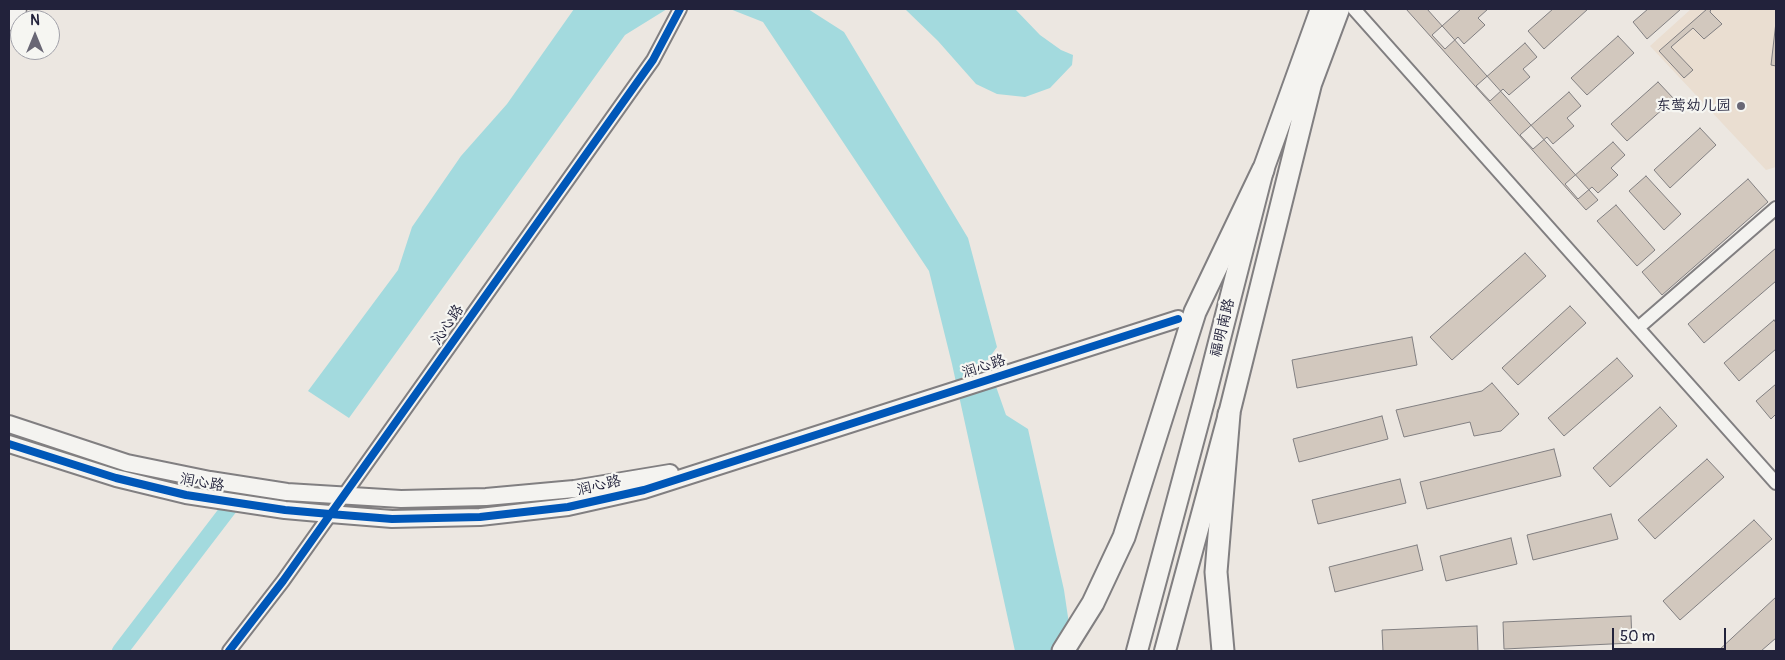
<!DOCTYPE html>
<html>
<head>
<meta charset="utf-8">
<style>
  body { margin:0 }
  #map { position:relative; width:1785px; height:660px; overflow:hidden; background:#ece7e1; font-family:Pangolin,sans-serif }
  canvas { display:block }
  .frame { position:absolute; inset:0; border:10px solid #22223b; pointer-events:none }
  .north { position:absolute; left:10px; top:10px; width:50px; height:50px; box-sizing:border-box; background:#f6f6f2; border:1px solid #a1a1a9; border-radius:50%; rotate:0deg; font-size:14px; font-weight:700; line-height:20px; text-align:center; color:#22223b }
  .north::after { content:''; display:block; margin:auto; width:18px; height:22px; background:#696775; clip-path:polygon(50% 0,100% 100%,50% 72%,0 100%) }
  .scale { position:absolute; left:1612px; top:628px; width:114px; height:22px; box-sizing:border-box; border:2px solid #22223b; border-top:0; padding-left:6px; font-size:15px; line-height:18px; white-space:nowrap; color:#22223b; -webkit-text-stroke:4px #f6f6f2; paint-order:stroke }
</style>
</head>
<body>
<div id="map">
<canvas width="1785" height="660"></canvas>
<div class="frame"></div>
<div class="north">N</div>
<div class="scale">50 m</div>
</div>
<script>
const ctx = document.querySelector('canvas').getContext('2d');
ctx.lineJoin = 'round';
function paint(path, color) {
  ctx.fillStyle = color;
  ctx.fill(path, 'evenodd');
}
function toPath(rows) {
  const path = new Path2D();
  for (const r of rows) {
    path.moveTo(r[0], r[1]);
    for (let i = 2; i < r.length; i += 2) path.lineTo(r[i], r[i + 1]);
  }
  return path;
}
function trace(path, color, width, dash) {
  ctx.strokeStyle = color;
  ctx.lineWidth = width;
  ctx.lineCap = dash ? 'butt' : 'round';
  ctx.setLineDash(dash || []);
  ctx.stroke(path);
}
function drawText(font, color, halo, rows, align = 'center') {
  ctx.font = font + ' Pangolin,"LXGW WenKai TC",sans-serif';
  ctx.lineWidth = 4.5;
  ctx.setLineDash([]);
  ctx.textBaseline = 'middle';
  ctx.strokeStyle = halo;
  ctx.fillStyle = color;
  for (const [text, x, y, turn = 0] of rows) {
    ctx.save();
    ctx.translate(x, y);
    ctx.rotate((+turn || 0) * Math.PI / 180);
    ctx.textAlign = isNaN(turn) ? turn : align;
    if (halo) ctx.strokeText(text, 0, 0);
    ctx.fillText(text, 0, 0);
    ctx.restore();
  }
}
const built = toPath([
  [1691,9,1776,9,1776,167,1766,170,1650,46]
]);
const water = toPath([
  [574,9,667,9,625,35,349,418,308,391,398,270,412,227,461,156,507,104],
  [730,9,808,9,844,32,968,238,997,347,987,361,1006,415,1028,429,1064,590,1073,651,1015,651,952,364,929,271,763,22],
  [905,9,1015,9,1040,35,1061,50,1073,55,1072,65,1050,88,1025,97,997,94,976,84,938,41]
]);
const canal = toPath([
  [120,651,243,490]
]);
const building = toPath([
  [1406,9,1427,9,1598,200,1586,210,1406,9],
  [1461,9,1488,9,1478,18,1485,25,1464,44,1458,37,1445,49,1432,35,1461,9],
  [1553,9,1588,9,1544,49,1528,31,1553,9],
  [1648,9,1681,9,1647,39,1633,22,1648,9],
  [1707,9,1711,9,1710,12,1722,24,1704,39,1693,28,1671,47,1693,70,1684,78,1659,51,1707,9],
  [1776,22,1776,66,1771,65,1776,22],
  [1618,36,1634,53,1587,95,1571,78,1618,36],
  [1525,43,1537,57,1523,69,1530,77,1509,95,1503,89,1490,101,1476,86,1525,43],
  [1658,82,1674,99,1627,141,1611,124,1658,82],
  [1569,92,1581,106,1567,118,1574,126,1553,144,1547,137,1533,149,1520,135,1569,92],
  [1700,128,1716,145,1670,188,1654,170,1700,128],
  [1613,142,1625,155,1611,168,1618,175,1598,193,1592,187,1578,199,1565,184,1613,142],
  [1646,176,1681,214,1664,230,1629,191,1646,176],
  [1748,179,1768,202,1662,295,1642,272,1748,179],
  [1616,205,1655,250,1637,266,1597,221,1616,205],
  [1776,248,1776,281,1704,343,1688,324,1776,248],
  [1525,253,1546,276,1452,360,1430,337,1525,253],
  [1570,306,1586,323,1518,385,1502,368,1570,306],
  [1774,320,1776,323,1776,349,1739,381,1724,363,1774,320],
  [1412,337,1417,365,1297,388,1292,360,1412,337],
  [1617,358,1633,376,1564,436,1548,418,1617,358],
  [1492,383,1519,414,1501,431,1474,436,1470,422,1404,437,1396,410,1482,391,1492,383],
  [1776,384,1776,414,1771,419,1756,401,1776,384],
  [1660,407,1677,426,1610,487,1593,468,1660,407],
  [1382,416,1388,439,1299,462,1293,439,1382,416],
  [1554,449,1561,476,1427,509,1420,482,1554,449],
  [1707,459,1724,477,1655,539,1638,520,1707,459],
  [1400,479,1406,503,1318,524,1312,500,1400,479],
  [1611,514,1618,539,1533,560,1527,535,1611,514],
  [1754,520,1772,539,1680,620,1663,601,1754,520],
  [1511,538,1517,564,1446,581,1440,556,1511,538],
  [1417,545,1423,570,1335,592,1329,567,1417,545],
  [1776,597,1776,638,1761,651,1718,651,1776,597],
  [1631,616,1632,643,1504,649,1503,622,1631,616],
  [1477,626,1478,651,1383,651,1382,630,1477,626]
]);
const minor = toPath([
  [1354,9,1776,483],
  [1638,328,1776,208],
  [229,651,283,581,653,60,680,9]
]);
const tertiary = toPath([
  [9,424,127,463,210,480,287,492,401,499,486,497,574,489,670,473],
  [9,444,116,478,186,495,285,510,330,514,392,519,480,517,568,507,644,490,1178,319]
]);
const secondary = toPath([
  [9,21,17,9]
]);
const primary = toPath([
  [1137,651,1204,401,1263,170,1321,9],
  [1165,651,1229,414,1311,84,1339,9]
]);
const trunk = toPath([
  [1063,651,1093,603,1124,537,1195,312,1263,170],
  [1223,651,1216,572,1229,414]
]);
const cycleway = toPath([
  [9,444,116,478,186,495,285,510,330,514,392,519,480,517,568,507,644,490,1178,319],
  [229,651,283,581,653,60,680,9]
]);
const markers = [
  [1741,106,5,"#696775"]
];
const poiNames = [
  ["东莺幼儿园",1731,106]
];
const streetNames = [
  ["沁心路",448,325,-55],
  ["福明南路",1223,328,-76],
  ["润心路",984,367,-18],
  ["润心路",202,483,10],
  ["润心路",599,486,-13]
];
paint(built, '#eaded1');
paint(water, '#a3dade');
trace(canal, '#a3dade', 16);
paint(building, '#d2c8be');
trace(building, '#817f81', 1);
trace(minor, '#817f81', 16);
trace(tertiary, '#817f81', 20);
trace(secondary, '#817f81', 21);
trace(primary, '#817f81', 24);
trace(trunk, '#817f81', 25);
trace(minor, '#f4f3f0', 12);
trace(tertiary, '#f4f3f0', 16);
trace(secondary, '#f4f3f0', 18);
trace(primary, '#f4f3f0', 20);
trace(trunk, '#f4f3f0', 21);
trace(cycleway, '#0057b8', 8);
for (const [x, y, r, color] of markers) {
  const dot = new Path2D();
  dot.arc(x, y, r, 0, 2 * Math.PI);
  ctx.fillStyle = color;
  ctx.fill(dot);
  trace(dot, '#f6f6f2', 2);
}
drawText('15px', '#22223b', '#f6f6f2', poiNames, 'right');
drawText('15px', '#22223b', '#f6f6f2', streetNames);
</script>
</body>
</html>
